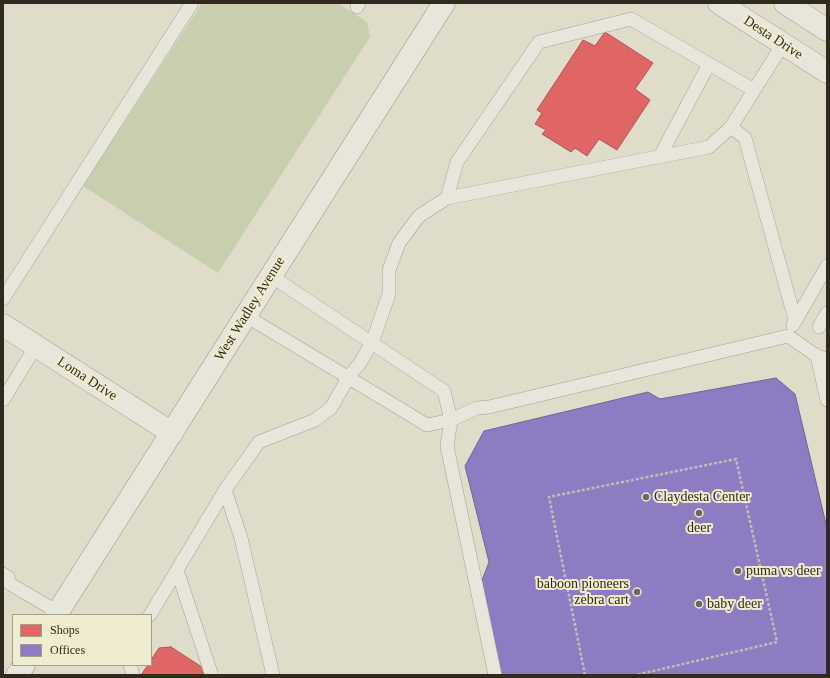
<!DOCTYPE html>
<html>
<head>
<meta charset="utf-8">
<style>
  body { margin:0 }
  #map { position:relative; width:830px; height:678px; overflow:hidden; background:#dfddca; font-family:"Times New Roman",serif }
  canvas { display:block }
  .frame { position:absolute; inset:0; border:4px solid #302a1e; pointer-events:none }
  .legend { position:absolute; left:12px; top:614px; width:140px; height:52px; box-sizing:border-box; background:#f0ecd0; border:1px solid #a39e89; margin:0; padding:5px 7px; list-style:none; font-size:12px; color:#302a1e }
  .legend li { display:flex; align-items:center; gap:8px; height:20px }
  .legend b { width:20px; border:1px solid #a39e89 }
</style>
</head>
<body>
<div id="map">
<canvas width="830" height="678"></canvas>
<div class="frame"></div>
<ul class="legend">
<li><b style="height:11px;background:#e06666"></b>Shops</li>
<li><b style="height:11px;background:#8e7cc3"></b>Offices</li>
</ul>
</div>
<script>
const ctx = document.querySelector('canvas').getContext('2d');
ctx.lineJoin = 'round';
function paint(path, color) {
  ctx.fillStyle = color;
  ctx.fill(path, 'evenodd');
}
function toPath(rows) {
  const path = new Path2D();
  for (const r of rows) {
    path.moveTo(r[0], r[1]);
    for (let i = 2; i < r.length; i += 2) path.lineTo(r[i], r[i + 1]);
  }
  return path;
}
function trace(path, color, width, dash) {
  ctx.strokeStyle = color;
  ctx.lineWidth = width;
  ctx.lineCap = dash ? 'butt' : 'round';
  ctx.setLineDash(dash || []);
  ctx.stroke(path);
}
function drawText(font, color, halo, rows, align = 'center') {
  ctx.font = font + ' "Times New Roman",serif';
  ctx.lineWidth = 4;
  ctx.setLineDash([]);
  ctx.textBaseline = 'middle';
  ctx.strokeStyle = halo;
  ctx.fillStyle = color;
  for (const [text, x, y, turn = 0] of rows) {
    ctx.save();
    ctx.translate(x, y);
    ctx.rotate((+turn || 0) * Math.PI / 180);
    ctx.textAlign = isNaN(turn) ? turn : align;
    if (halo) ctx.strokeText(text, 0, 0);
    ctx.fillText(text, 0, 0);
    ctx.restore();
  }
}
const green = toPath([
  [202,3,338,3,367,22,370,37,218,273,83,186]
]);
const shops = toPath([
  [605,32,653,63,635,89,650,100,617,150,599,139,587,156,575,148,571,152,542,134,546,130,535,124,542,113,537,110,583,40,595,46,605,32],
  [171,647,214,675,141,675,148,665,151,665,151,660,159,648,171,647]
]);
const offices = toPath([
  [776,378,795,394,827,528,827,675,500,675,481,583,489,562,465,466,484,431,648,392,660,399,776,378]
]);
const path = toPath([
  [585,675,549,497,736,459,777,642,636,675]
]);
const service = toPath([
  [357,7,359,3],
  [731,127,745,138,795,320],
  [660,156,709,64],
  [447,198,457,162,539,42,631,19,754,90],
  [3,299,192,3],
  [246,316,427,425,451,420,444,391,271,276],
  [793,325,827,266],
  [819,327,827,313],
  [817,356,827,400],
  [3,400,36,346],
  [3,574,8,577,10,584,58,612],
  [150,615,177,570],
  [130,665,133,675],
  [211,673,177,570,225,490],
  [273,675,241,538,225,490,259,442,315,420,331,408,348,378,360,363,372,343,389,294,389,270,399,243,419,216,447,198,709,147,731,127,783,44],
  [495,675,447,446,451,420,477,408,489,407,788,336,817,356,827,359]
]);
const minor = toPath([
  [3,325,172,433]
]);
const tertiary = toPath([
  [719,3,827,72],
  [785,3,827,30]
]);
const secondary = toPath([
  [56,615,444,3],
  [17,675,24,665]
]);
const markers = [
  [646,497,4,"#6d695a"],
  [699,513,4,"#6d695a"],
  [738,571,4,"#6d695a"],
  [637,592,4,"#6d695a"],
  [699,604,4,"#6d695a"]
];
const streetNames = [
  ["Desta Drive",773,38,33],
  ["West Wadley Avenue",250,309,-58],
  ["Loma Drive",87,379,33]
];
const poiNames = [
  ["Claydesta Center",654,497],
  ["deer",699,528,"center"],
  ["puma vs deer",746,571],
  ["baboon pioneers",629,584,"right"],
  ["zebra cart",629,600,"right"],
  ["baby deer",707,604]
];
paint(green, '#c9cfae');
paint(shops, '#e06666');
trace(shops, '#ab5450', 1);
paint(offices, '#8e7cc3');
trace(offices, '#726392', 1);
trace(service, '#a4a094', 14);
trace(minor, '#a4a094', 23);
trace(tertiary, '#a4a094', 23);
trace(secondary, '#949184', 23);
trace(path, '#c0beb3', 2.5, [3, 2]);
trace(service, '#e8e6db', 13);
trace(minor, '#e8e6db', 22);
trace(tertiary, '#e8e6db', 22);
trace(secondary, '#e8e6db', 22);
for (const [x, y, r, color] of markers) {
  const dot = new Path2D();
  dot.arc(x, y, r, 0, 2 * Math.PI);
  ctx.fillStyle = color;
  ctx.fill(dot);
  trace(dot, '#f0ecd0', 1.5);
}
drawText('14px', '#302a1e', '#f0ecd0', streetNames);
drawText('14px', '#302a1e', '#f0ecd0', poiNames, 'left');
</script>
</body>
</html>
